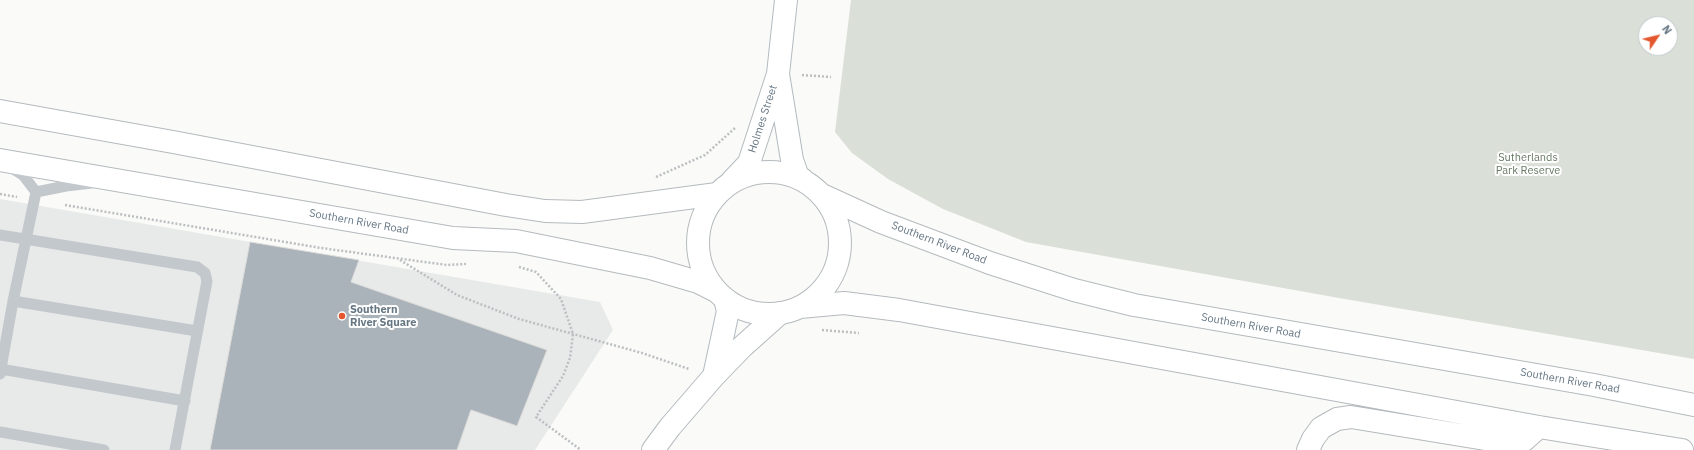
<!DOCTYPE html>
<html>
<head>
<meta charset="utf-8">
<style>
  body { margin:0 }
  #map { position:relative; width:1694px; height:450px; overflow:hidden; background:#fafaf8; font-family:"IBM Plex Sans",sans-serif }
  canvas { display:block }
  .north { position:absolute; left:1638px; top:16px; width:40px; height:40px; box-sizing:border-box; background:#fff; border:1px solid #c1c8cd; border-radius:50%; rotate:55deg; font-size:11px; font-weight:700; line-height:16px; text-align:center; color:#657683 }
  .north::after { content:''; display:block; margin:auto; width:14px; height:18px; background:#e4572e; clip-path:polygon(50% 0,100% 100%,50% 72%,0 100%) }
</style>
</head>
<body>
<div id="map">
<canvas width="1694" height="450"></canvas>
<div class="north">N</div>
</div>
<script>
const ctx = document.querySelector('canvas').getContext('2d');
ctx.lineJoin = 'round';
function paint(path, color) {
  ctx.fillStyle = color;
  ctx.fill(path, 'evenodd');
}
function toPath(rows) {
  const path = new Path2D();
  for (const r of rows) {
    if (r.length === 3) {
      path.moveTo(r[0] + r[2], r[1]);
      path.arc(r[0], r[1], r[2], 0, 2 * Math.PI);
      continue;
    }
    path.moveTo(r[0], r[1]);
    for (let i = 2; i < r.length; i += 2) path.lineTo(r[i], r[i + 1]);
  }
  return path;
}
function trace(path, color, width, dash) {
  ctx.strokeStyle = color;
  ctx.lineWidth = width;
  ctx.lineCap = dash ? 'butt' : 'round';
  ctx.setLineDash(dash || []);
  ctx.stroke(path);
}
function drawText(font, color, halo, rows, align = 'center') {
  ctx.font = font + ' "IBM Plex Sans",sans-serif';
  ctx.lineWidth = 4;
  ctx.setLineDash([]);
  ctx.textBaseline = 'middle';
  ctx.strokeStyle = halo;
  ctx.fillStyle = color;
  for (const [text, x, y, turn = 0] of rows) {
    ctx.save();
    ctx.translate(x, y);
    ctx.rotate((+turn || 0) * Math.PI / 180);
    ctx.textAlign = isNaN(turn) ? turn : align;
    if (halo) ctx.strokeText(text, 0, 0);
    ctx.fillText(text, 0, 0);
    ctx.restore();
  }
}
const built = toPath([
  [0,199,600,302,613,330,535,450,0,450]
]);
const green = toPath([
  [851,0,1694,0,1694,359,1339,298,1026,242,943,209,888,179,852,153,835,132],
  [1646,24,1670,24,1670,48,1646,48]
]);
const building = toPath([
  [250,242,359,260,351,282,547,350,517,426,471,410,457,450,210,450,250,242]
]);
const path = toPath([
  [802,75,831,77],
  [656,177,705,155,735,128],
  [0,194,17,197],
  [65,205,321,248,447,265,466,264],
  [400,260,457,295,519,319,642,353,689,369],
  [519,267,536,272,561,299,573,334,570,358,563,376,536,417,581,450],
  [822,330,859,333]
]);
const lane = toPath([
  [36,192,66,186,92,183],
  [0,235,197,267,205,273,207,281,175,450],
  [13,301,197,331],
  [0,369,185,401],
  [0,374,13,301,36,192,23,175,12,168],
  [0,432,104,450]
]);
const secondary = toPath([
  [778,74,792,160,798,177,802,179],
  [732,181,749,163,778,74,786,0],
  [714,376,728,311,725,299],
  [653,450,670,427,714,376,742,347,780,313]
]);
const primary = toPath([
  [0,111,173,142,506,205,545,211,582,212,717,194],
  [0,160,453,238,516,241,650,268,698,282,716,291],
  [769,243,71],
  [822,195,881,222,990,263,1074,290,1134,305,1594,385,1694,405],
  [800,307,844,303,899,310,1539,427,1682,450],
  [1308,450,1313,439,1321,428,1337,419,1351,417,1510,443,1523,441,1539,427]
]);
const markers = [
  [342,316,4,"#e4572e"]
];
const streetNames = [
  ["Holmes Street",763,119,-72],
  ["Southern River Road",359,222,10],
  ["Southern River Road",939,243,21],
  ["Southern River Road",1251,326,10],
  ["Southern River Road",1570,381,10]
];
const parkNames = [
  ["Sutherlands",1528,158],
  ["Park Reserve",1528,171]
];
const poiNames = [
  ["Southern",350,310],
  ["River Square",350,323]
];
paint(built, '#e8e9e9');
paint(green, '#dadfd7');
paint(building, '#aab3b9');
trace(building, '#dcdcda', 1);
trace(secondary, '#b3babf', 24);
trace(primary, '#b5babe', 24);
trace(path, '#bbbfc2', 2.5, [2, 2]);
trace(lane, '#c3c8cc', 11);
trace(secondary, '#fff', 22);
trace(primary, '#fff', 22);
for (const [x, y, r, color] of markers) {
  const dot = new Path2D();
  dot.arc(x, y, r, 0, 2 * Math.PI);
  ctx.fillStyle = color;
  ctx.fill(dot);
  trace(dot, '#fff', 1.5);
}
drawText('11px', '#657683', '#fff', streetNames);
drawText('11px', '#687a64', '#fff', parkNames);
drawText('bold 11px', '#657683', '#fff', poiNames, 'left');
</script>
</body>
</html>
